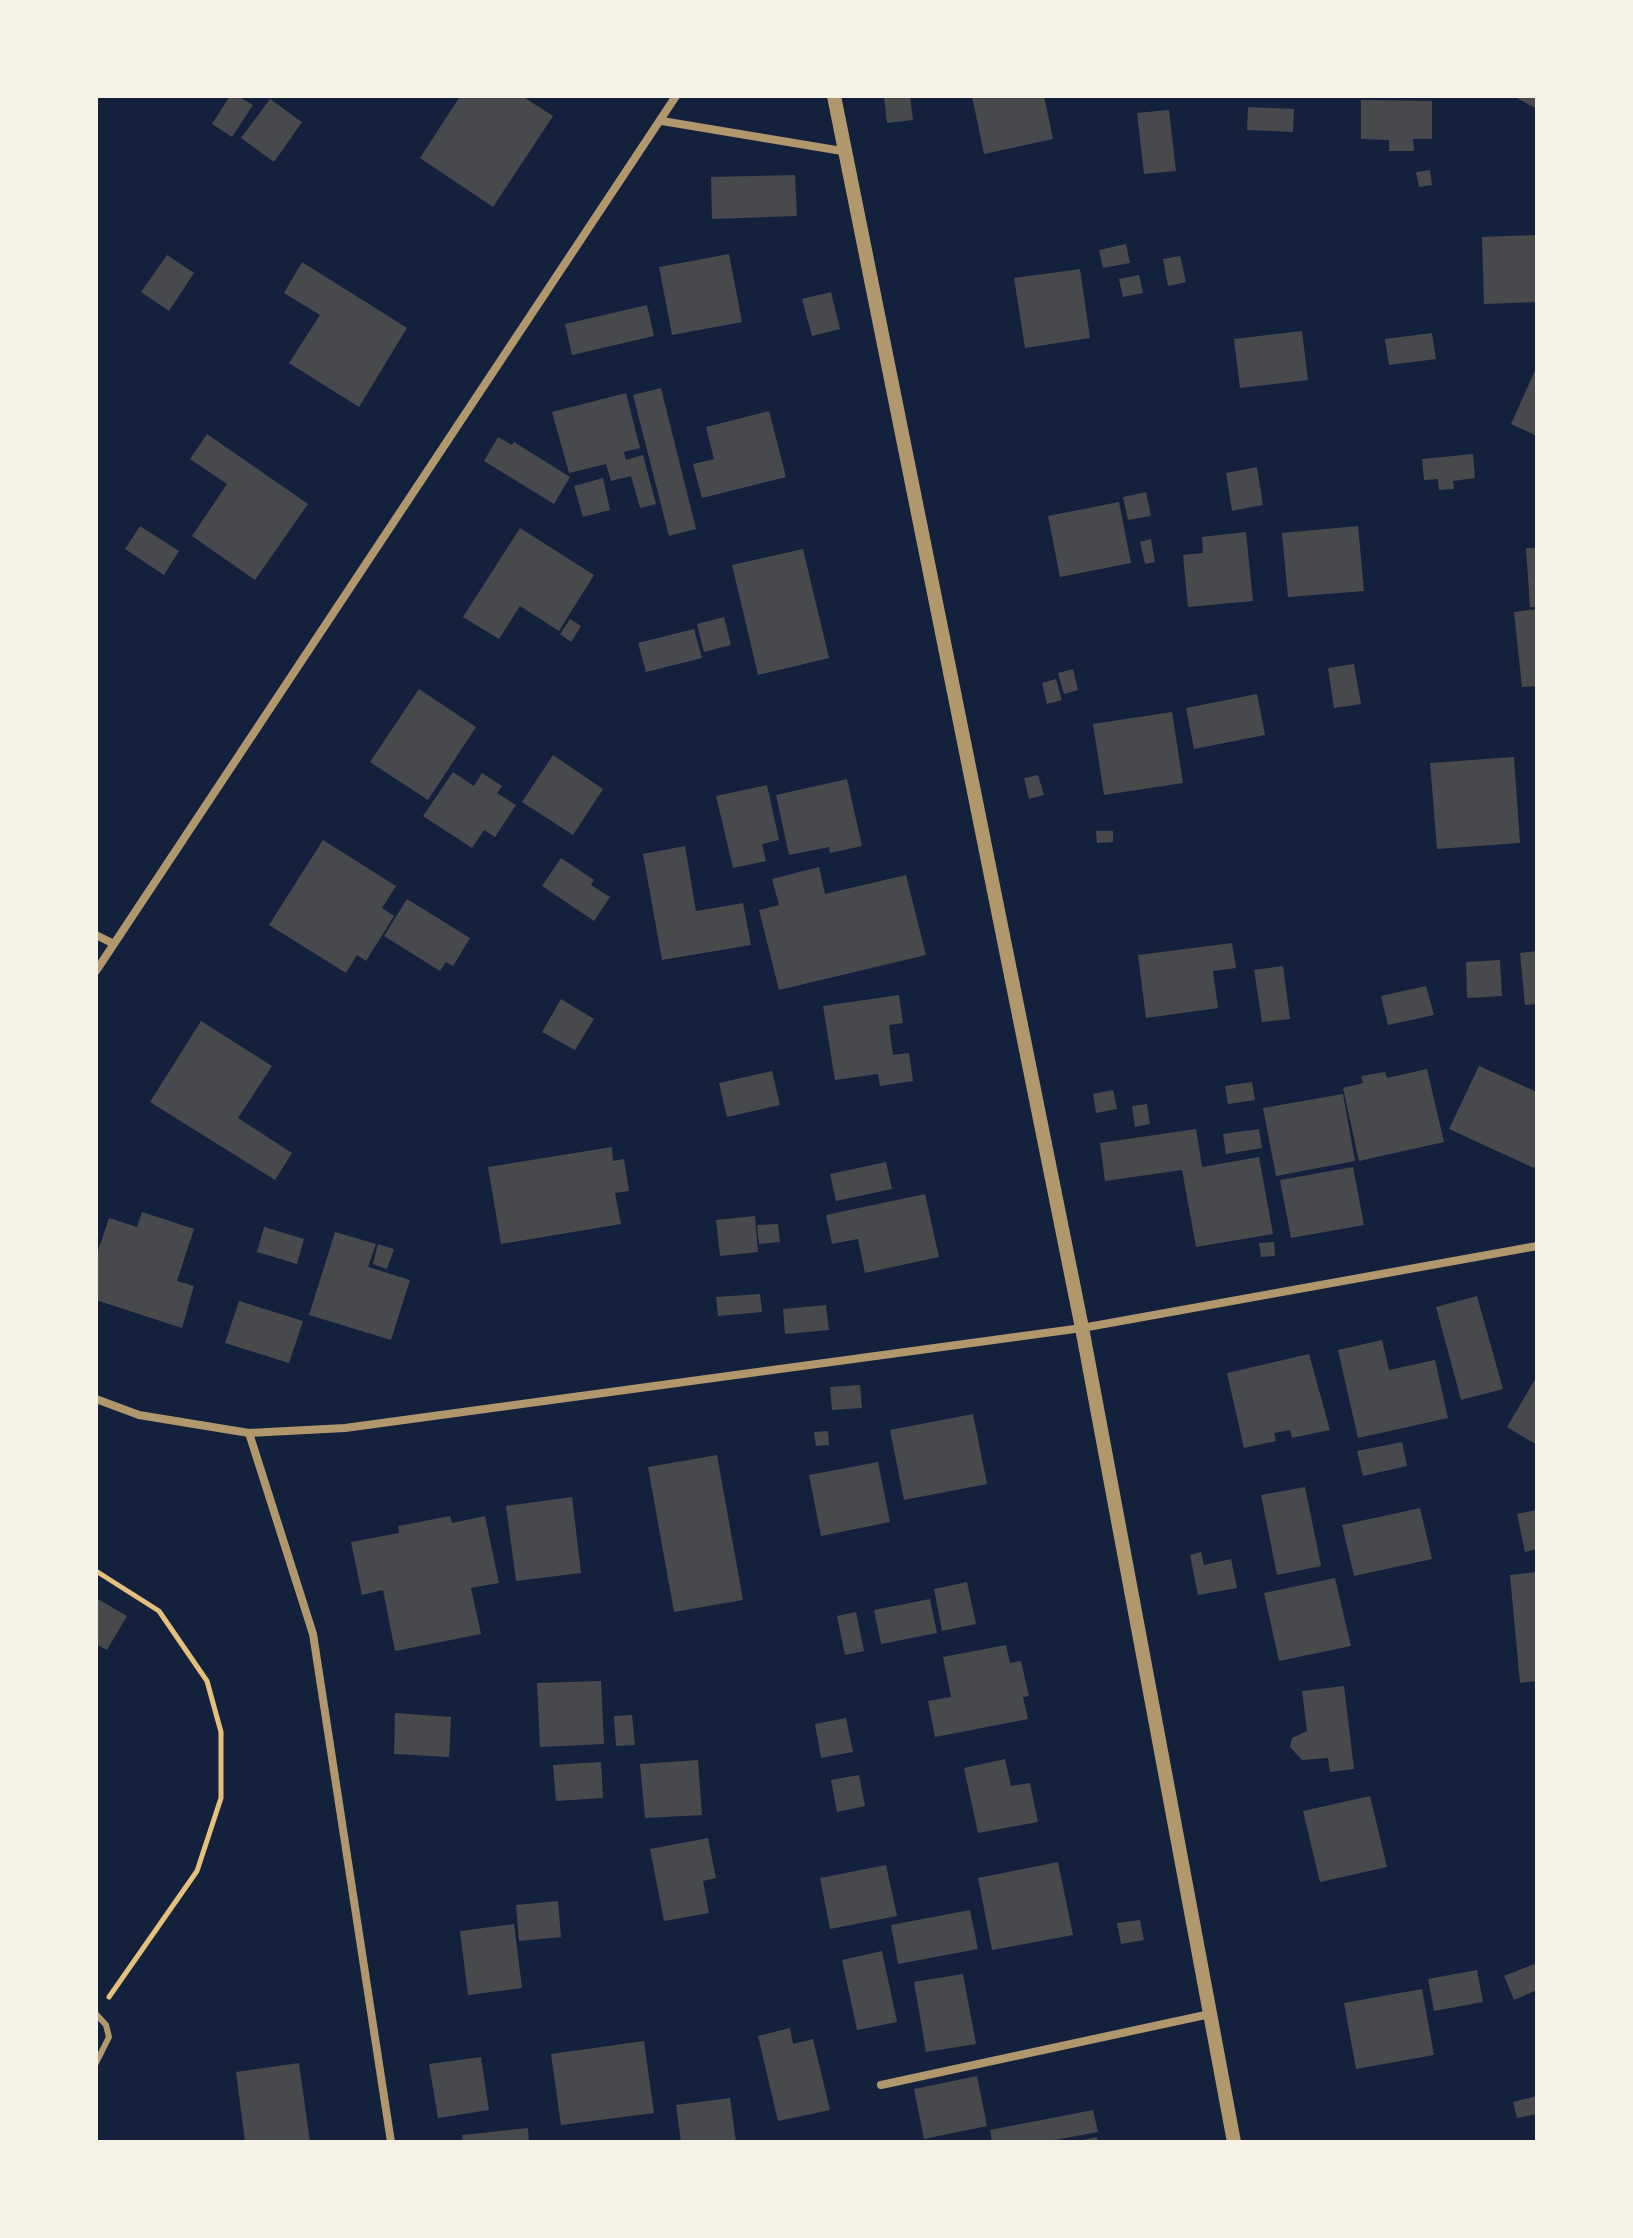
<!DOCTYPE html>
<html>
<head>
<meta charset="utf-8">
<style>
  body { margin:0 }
  #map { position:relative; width:1633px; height:2238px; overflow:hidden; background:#14213d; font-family:Spectral,serif }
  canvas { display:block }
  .frame { position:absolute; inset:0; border:98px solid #f6f1e7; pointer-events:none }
</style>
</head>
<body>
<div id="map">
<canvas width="1633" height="2238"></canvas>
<div class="frame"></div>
</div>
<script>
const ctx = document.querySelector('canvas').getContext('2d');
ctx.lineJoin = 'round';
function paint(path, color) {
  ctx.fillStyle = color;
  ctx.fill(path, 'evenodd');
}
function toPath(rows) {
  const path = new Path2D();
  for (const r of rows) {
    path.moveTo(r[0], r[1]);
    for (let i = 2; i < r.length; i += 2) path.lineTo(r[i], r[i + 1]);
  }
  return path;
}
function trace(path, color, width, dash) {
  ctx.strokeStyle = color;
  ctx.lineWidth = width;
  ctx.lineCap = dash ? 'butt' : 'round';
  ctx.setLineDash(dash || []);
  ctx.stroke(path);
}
const building = toPath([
  [230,96,238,96,253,105,232,137,212,124],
  [456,96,522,96,553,116,493,207,420,158,459,98],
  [884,96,910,96,913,120,887,123],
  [972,96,1044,96,1053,139,984,154],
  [1513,96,1537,96,1537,109],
  [270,99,302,122,274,162,241,138],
  [1361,100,1432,101,1432,139,1413,139,1414,151,1389,151,1389,140,1361,139],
  [1248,107,1294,109,1293,132,1247,130],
  [1169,110,1176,171,1144,174,1137,113],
  [1430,170,1432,185,1419,187,1416,172],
  [795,175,797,216,712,219,711,177],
  [1537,235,1537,302,1484,304,1482,237],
  [1126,244,1130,263,1103,268,1099,250],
  [729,254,742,322,672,335,659,267],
  [167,255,194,273,169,311,141,292],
  [1180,256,1186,282,1168,286,1163,259],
  [302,262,407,328,359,407,289,363,320,315,284,293],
  [1080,269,1090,338,1025,348,1014,278],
  [1139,275,1143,293,1123,297,1119,279],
  [831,292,840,329,812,336,802,299],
  [647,305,654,336,572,355,565,324],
  [1302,331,1308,380,1240,388,1234,339],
  [1432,333,1436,359,1389,365,1385,339],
  [1537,366,1537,436,1511,424],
  [661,388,696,529,669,536,633,395],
  [626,393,640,448,624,452,626,460,643,455,656,504,640,508,631,476,611,481,606,464,569,473,552,412],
  [769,411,786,477,702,498,693,464,714,459,706,427],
  [207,434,308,504,255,580,192,536,227,484,190,459],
  [498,437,512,445,514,442,570,477,554,504,484,461],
  [1473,454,1475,478,1453,481,1454,489,1439,490,1438,479,1424,480,1422,459],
  [1257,467,1263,505,1232,511,1226,473],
  [603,478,610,510,583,517,574,486],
  [1146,492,1151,516,1128,520,1123,497],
  [1119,502,1131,563,1060,577,1048,516],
  [140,526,179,551,164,575,125,549],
  [1358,526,1364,591,1288,597,1282,533],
  [520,528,594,575,559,631,520,606,499,639,463,617],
  [1246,532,1253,601,1188,607,1183,555,1203,553,1202,537],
  [1151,539,1155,562,1145,564,1140,542],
  [1526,548,1537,548,1537,607,1530,607],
  [803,549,829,658,758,675,732,565],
  [1537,609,1537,686,1522,687,1514,612],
  [724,617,731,645,704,652,697,624],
  [570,619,581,626,571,642,560,634],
  [694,629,702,658,646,672,638,643],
  [1354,664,1361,704,1334,708,1328,668],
  [1073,669,1078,690,1064,694,1058,673],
  [1056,679,1062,700,1047,704,1042,683],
  [419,689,476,727,428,800,370,762],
  [1257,694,1265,735,1194,749,1186,708],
  [1172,712,1183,783,1104,795,1093,724],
  [553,755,603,789,573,835,522,802],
  [1514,757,1520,843,1437,849,1430,763],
  [453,772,474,786,482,773,502,786,497,793,516,805,495,837,484,830,472,848,423,816],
  [1038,775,1044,795,1029,799,1024,778],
  [847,779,862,846,830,853,829,847,789,855,776,795],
  [767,785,779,840,762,844,766,861,733,868,716,796],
  [1096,831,1113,831,1113,842,1097,843],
  [323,840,396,886,382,908,394,916,366,961,357,955,346,973,269,925],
  [685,846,696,911,743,903,751,945,662,960,643,854],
  [561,858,594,880,591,885,610,897,594,921,542,886],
  [819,867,825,894,906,875,926,955,779,990,759,910,779,905,772,879],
  [407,899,470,938,453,966,446,962,440,971,384,936],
  [1232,943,1236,968,1213,971,1218,1008,1146,1018,1138,955],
  [1537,951,1537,1004,1525,1005,1520,953],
  [1500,960,1502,996,1467,998,1466,962],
  [1283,966,1290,1019,1262,1022,1254,970],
  [1426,986,1434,1015,1388,1025,1381,996],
  [899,995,903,1023,889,1025,893,1055,909,1053,913,1081,880,1086,878,1074,835,1080,823,1006],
  [561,999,594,1019,575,1050,542,1032],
  [201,1021,272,1066,238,1118,292,1153,275,1180,150,1102],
  [1479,1066,1537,1092,1537,1160,1534,1168,1449,1129],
  [1427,1069,1444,1142,1359,1161,1343,1088,1363,1083,1361,1076,1385,1072,1387,1078],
  [772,1071,780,1105,727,1117,719,1083],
  [1252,1082,1255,1100,1228,1104,1225,1086],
  [1113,1090,1117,1109,1096,1113,1093,1094],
  [1343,1094,1355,1161,1276,1176,1263,1108],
  [1147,1104,1150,1124,1135,1127,1132,1106],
  [1196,1129,1202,1167,1259,1157,1273,1234,1196,1247,1182,1170,1105,1181,1100,1143],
  [1259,1129,1262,1148,1226,1154,1223,1134],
  [612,1147,613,1161,624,1159,629,1191,615,1193,621,1224,501,1244,488,1167],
  [886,1162,892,1189,836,1201,830,1174],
  [1353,1167,1364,1225,1291,1238,1280,1180],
  [925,1194,939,1257,865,1273,858,1239,832,1244,826,1215],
  [142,1212,194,1229,177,1281,194,1286,182,1328,96,1300,96,1257,109,1218,137,1227],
  [755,1216,758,1252,720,1256,716,1220],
  [778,1224,780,1242,759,1244,757,1225],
  [264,1227,304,1239,297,1264,257,1252],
  [335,1232,376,1244,368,1267,410,1280,391,1340,309,1315],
  [1274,1242,1275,1256,1261,1257,1259,1243],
  [378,1244,394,1249,387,1269,373,1264],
  [760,1294,762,1312,718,1316,716,1297],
  [1477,1296,1503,1389,1461,1400,1436,1307],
  [239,1301,303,1321,289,1363,225,1343],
  [826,1305,829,1330,785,1334,783,1309],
  [1382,1340,1389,1370,1435,1360,1448,1418,1358,1438,1338,1350],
  [1309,1354,1330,1430,1292,1438,1290,1430,1274,1433,1276,1441,1244,1448,1227,1373],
  [1537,1376,1537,1445,1507,1427],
  [860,1385,862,1408,832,1410,830,1387],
  [973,1414,987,1484,904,1500,890,1430],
  [828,1431,829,1445,816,1446,814,1432],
  [1402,1442,1407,1466,1363,1476,1357,1451],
  [717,1455,743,1600,674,1612,648,1467],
  [878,1462,890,1522,821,1536,809,1475],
  [1305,1487,1321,1566,1277,1575,1261,1495],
  [572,1497,581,1573,516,1581,506,1506],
  [1420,1508,1432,1559,1354,1576,1342,1525],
  [1537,1510,1537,1549,1525,1552,1517,1514],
  [450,1516,452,1523,485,1516,499,1583,471,1588,481,1634,395,1651,383,1590,362,1595,351,1542,399,1533,398,1526],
  [1201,1552,1204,1565,1231,1559,1237,1588,1198,1595,1190,1555],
  [1537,1572,1537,1681,1520,1683,1510,1575],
  [1335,1578,1351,1646,1279,1661,1264,1593],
  [967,1582,976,1624,942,1631,934,1589],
  [96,1598,127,1616,107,1650,96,1644],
  [930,1599,937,1633,881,1644,874,1610],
  [856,1612,864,1651,845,1655,837,1616],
  [1006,1645,1010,1663,1021,1661,1029,1696,1023,1697,1028,1719,935,1737,928,1701,951,1697,943,1657],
  [601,1681,604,1744,540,1747,537,1683],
  [1344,1686,1354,1769,1330,1772,1328,1758,1302,1760,1290,1747,1292,1738,1307,1731,1302,1691],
  [395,1713,451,1717,449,1757,394,1754],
  [632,1715,635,1745,616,1746,614,1716],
  [846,1718,853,1752,821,1758,815,1724],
  [1005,1759,1011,1786,1030,1783,1038,1822,978,1833,964,1768],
  [698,1760,702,1815,645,1818,640,1764],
  [601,1762,603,1798,556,1801,553,1765],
  [859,1775,865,1806,837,1812,831,1780],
  [1370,1796,1387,1867,1320,1882,1303,1811],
  [708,1838,716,1878,703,1881,709,1913,664,1921,650,1849],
  [1058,1862,1073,1935,992,1950,978,1878],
  [886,1865,897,1916,830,1929,820,1878],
  [558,1901,561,1937,519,1941,516,1905],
  [970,1910,978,1949,898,1964,891,1925],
  [1140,1920,1144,1940,1121,1944,1117,1923],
  [514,1924,522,1988,468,1995,460,1931],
  [882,1951,897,2022,857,2030,842,1960],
  [1537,1963,1537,1990,1514,2000,1504,1976],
  [1477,1970,1483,2002,1434,2011,1428,1979],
  [963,1974,976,2044,926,2052,914,1982],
  [1422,1989,1434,2055,1356,2069,1344,2003],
  [790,2028,793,2044,813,2039,830,2110,778,2121,758,2036],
  [644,2041,654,2113,561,2125,551,2054],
  [481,2057,489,2110,438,2118,429,2064],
  [299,2063,310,2142,245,2142,236,2072],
  [977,2076,987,2126,924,2139,914,2089],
  [1537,2096,1537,2114,1517,2118,1513,2102],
  [730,2098,736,2142,681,2142,676,2105],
  [1093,2110,1098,2132,1044,2142,992,2142,990,2130],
  [528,2128,529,2142,463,2142,462,2135],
  [1097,2137,1098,2142,1078,2142,1078,2141]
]);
const path = toPath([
  [96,1571,159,1611,207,1681,221,1732,221,1798,197,1871,109,1997]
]);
const service = toPath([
  [96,2014,106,2025,109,2037,96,2063]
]);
const minor = toPath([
  [662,121,842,151],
  [96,935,114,944],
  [96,971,676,96],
  [96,1399,139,1415,249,1433,345,1428,1082,1328,1537,1246],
  [249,1433,313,1634,391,2142],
  [881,2085,1210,2014]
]);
const tertiary = toPath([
  [834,96,1082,1328,1234,2142]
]);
paint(building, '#48494c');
trace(path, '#e5c07b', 5);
trace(service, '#b1986c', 6);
trace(minor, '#b1986c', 8);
trace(tertiary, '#b1986c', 14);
</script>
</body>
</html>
